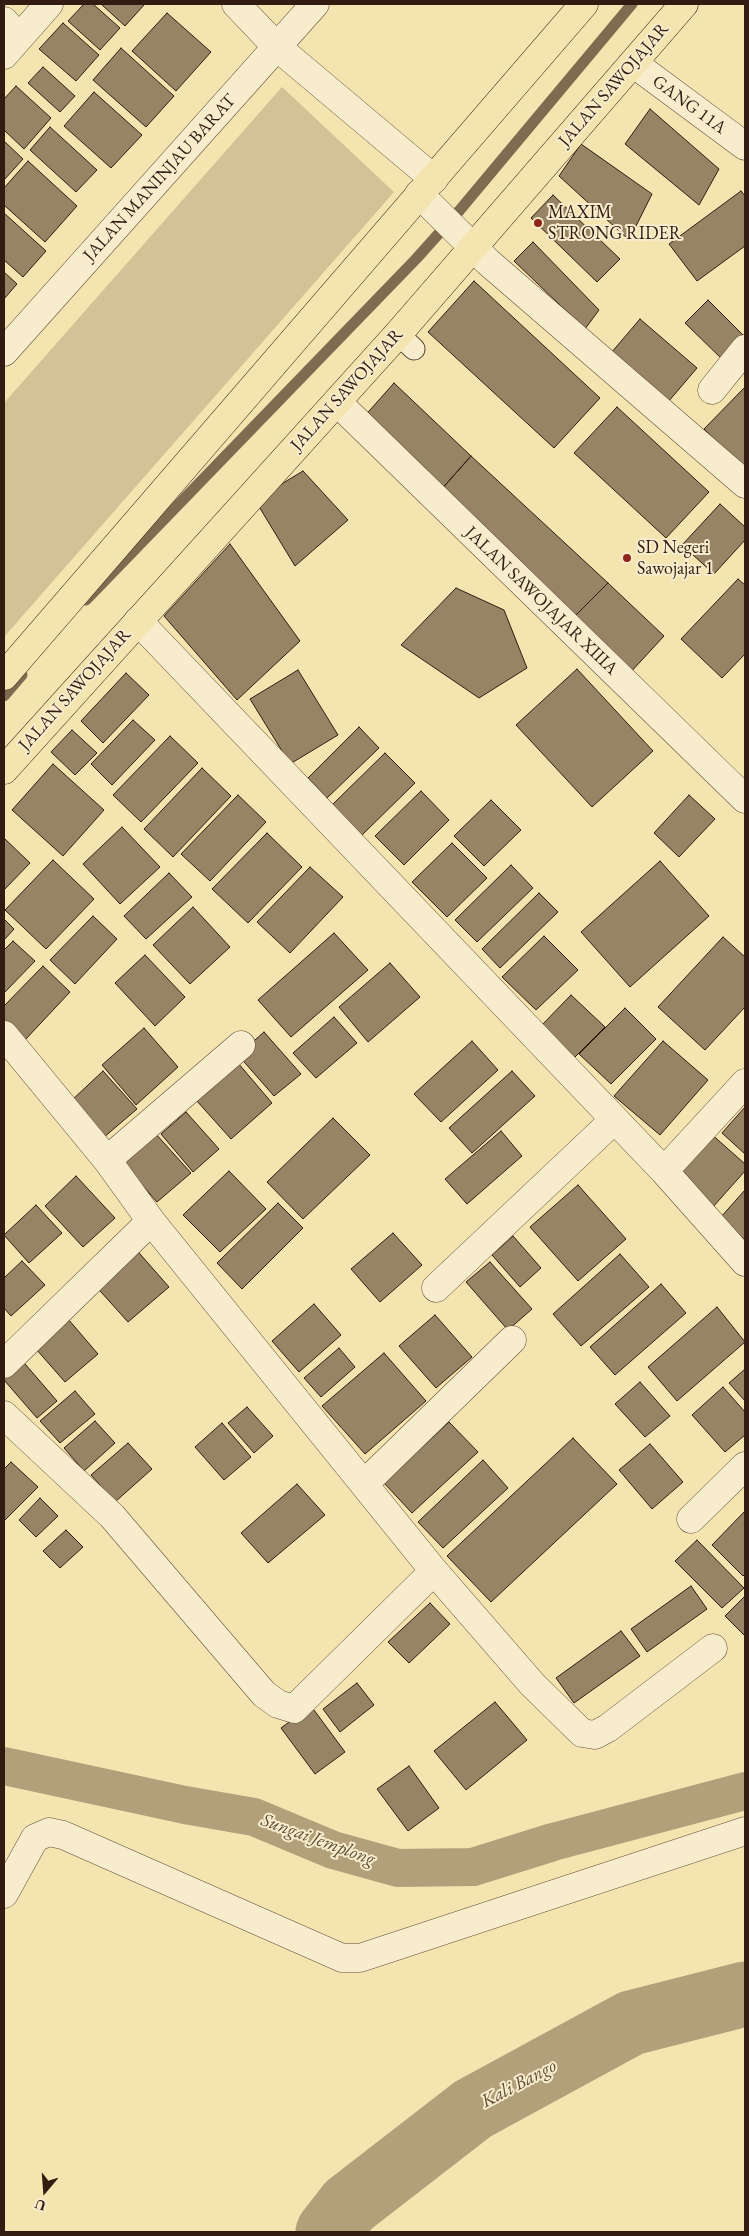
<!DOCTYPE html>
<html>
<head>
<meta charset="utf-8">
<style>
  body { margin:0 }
  #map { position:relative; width:749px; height:2236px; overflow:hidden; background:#f3e4b0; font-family:"EB Garamond",serif }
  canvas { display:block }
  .frame { position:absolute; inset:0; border:5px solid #331b12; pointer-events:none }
  .north { position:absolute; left:20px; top:2166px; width:50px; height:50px; -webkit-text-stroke:4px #f7edcc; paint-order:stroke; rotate:198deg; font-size:14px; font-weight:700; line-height:20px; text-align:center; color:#331b12 }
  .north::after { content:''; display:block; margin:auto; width:18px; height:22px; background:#331b12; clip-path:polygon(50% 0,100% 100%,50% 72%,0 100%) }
</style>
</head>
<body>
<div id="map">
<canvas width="749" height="2236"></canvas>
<div class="frame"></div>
<div class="north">U</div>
</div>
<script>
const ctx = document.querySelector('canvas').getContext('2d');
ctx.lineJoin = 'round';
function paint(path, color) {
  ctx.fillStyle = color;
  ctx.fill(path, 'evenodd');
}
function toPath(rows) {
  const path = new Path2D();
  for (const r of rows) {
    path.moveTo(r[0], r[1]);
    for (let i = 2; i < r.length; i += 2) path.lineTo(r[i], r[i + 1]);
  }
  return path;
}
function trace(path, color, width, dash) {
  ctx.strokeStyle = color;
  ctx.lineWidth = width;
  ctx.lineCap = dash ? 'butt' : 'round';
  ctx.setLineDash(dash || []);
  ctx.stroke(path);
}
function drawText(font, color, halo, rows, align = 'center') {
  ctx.font = font + ' "EB Garamond",serif';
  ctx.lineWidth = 4;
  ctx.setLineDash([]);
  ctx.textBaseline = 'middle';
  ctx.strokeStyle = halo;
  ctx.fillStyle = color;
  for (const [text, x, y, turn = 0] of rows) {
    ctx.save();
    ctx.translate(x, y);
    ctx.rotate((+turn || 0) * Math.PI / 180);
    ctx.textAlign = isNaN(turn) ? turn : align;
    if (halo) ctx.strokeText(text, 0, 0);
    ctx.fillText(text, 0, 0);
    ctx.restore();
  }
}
const green = toPath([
  [282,87,394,192,4,637,4,403]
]);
const stream = toPath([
  [86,600,416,259,459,211,632,4],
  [4,696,22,675]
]);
const canal = toPath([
  [4,1766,185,1805,254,1817,333,1850,398,1868,473,1867,553,1842,745,1791]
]);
const river = toPath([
  [328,2232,349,2205,473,2109,631,2023,745,1994]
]);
const building = toPath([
  [84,4,93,4,120,28,100,50,68,21,84,4],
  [101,4,143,4,144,5,125,26,101,4],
  [167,13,211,52,176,91,132,51,167,13],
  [63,23,99,55,76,81,39,49,63,23],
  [121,48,174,96,146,127,93,80,121,48],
  [43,67,75,96,60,112,28,83,43,67],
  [16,86,51,118,24,149,4,130,4,99,16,86],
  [94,92,142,135,111,168,64,126,94,92],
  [650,109,719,169,699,205,625,144,650,109],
  [50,127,97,170,76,192,30,150,50,127],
  [4,141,23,159,4,180,4,141],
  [581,144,652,194,629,240,559,176,581,144],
  [28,161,77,206,45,242,4,205,4,188,28,161],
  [741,191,745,196,745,246,697,281,669,244,741,191],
  [553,195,620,259,597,282,531,218,553,195],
  [4,213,46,251,23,277,4,260,4,213],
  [533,242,599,310,585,329,514,261,533,242],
  [4,272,17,284,4,299,4,272],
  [474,281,600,398,554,448,428,332,474,281],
  [708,300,745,337,724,361,685,323,708,300],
  [640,319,697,368,668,402,611,353,640,319],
  [394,383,471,456,440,491,362,419,394,383],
  [745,387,745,469,704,429,745,387],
  [617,407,709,492,666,538,574,453,617,407],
  [471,456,608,583,572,619,440,491,471,456],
  [303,471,348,520,295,566,255,500,303,471],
  [720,504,745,527,745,540,714,574,682,545,720,504],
  [230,544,300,641,237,700,164,616,230,544],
  [738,579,745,585,745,654,722,678,681,639,738,579],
  [608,583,664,636,629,674,572,619,608,583],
  [456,588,504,610,527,668,479,698,401,645,456,588],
  [577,669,653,751,592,807,516,725,577,669],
  [298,670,338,735,290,764,250,699,298,670],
  [126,673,149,695,103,743,81,721,126,673],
  [133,720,155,740,112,785,91,764,133,720],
  [359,727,379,748,327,798,308,778,359,727],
  [72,730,97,753,75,775,51,752,72,730],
  [170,736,198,763,141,822,113,795,170,736],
  [385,753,415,783,362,835,332,805,385,753],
  [53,764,104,810,63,856,12,810,53,764],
  [202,768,231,796,173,857,144,829,202,768],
  [421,791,449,820,404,865,375,836,421,791],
  [238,795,266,822,210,881,181,854,238,795],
  [689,795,715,819,679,857,654,833,689,795],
  [491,800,521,830,484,866,454,836,491,800],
  [122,827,160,867,120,904,83,864,122,827],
  [267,833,302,867,248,923,212,889,267,833],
  [4,838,30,863,4,890,4,838],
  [452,843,487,878,447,917,412,882,452,843],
  [53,860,94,899,46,949,5,910,53,860],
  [660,861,709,916,630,987,581,932,660,861],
  [511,865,533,888,477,942,455,920,511,865],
  [310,867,343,897,290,953,257,922,310,867],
  [169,873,192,897,146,939,124,916,169,873],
  [539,893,558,912,500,968,482,949,539,893],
  [193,907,230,947,190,984,153,945,193,907],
  [93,916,117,939,75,984,50,960,93,916],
  [4,919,14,929,4,940,4,919],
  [334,933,368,970,291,1037,258,1000,334,933],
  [544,936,578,970,536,1010,502,977,544,936],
  [723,937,745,957,745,1007,705,1050,658,1007,723,937],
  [13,941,35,961,4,993,4,950,13,941],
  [145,955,185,997,155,1026,115,983,145,955],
  [390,963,420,997,368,1042,339,1007,390,963],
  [43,966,70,992,24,1041,4,1021,4,1006,43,966],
  [571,995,605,1027,573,1059,540,1027,571,995],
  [625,1008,656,1039,611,1084,579,1054,625,1008],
  [334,1017,357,1043,316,1078,293,1053,334,1017],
  [144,1028,178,1067,136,1105,102,1065,144,1028],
  [264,1032,301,1074,274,1096,238,1055,264,1032],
  [472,1041,498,1070,441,1122,414,1094,472,1041],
  [663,1041,708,1080,660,1135,614,1096,663,1041],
  [238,1063,272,1103,231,1139,196,1100,238,1063],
  [103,1071,137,1109,103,1138,71,1101,103,1071],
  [512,1071,535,1096,472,1153,449,1128,512,1071],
  [745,1107,745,1154,722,1133,745,1107],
  [186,1112,219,1149,193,1172,161,1134,186,1112],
  [333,1118,370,1155,303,1219,267,1182,333,1118],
  [501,1131,522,1156,467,1204,445,1179,501,1131],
  [709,1132,745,1164,745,1171,712,1208,673,1173,709,1132],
  [155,1133,191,1173,157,1202,122,1162,155,1133],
  [229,1171,266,1209,220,1252,183,1215,229,1171],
  [76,1176,115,1218,83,1247,45,1206,76,1176],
  [578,1185,626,1239,578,1281,530,1227,578,1185],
  [745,1190,745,1240,720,1218,745,1190],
  [278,1203,303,1228,242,1289,217,1263,278,1203],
  [36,1205,62,1233,29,1263,4,1235,36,1205],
  [393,1233,422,1265,380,1302,351,1269,393,1233],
  [513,1236,541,1268,520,1287,492,1255,513,1236],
  [133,1246,169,1287,128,1322,92,1282,133,1246],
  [620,1254,649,1287,581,1346,553,1314,620,1254],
  [22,1261,45,1285,11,1316,4,1308,4,1278,22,1261],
  [490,1262,532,1309,508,1330,466,1282,490,1262],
  [661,1284,686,1313,615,1375,590,1347,661,1284],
  [314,1304,341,1335,299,1372,272,1341,314,1304],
  [717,1307,745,1342,677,1401,648,1367,717,1307],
  [62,1312,98,1354,65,1382,29,1341,62,1312],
  [435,1315,472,1357,436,1388,399,1346,435,1315],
  [339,1348,355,1367,321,1397,304,1378,339,1348],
  [384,1353,426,1401,365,1454,322,1406,384,1353],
  [19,1357,57,1401,37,1418,4,1380,4,1371,19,1357],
  [745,1369,745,1401,729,1383,745,1369],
  [640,1382,670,1416,645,1437,615,1404,640,1382],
  [723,1387,745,1412,745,1435,725,1452,692,1415,723,1387],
  [75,1391,95,1414,60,1443,40,1421,75,1391],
  [247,1407,273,1436,254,1453,228,1423,247,1407],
  [95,1421,115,1443,84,1471,64,1448,95,1421],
  [449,1422,478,1452,412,1513,384,1483,449,1422],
  [222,1423,251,1457,224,1480,195,1447,222,1423],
  [573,1438,617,1484,491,1602,447,1556,573,1438],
  [128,1443,152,1469,115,1502,91,1475,128,1443],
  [650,1444,683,1482,652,1509,619,1470,650,1444],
  [483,1460,508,1488,443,1548,418,1522,483,1460],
  [11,1462,38,1487,4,1521,4,1469,11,1462],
  [297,1484,325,1515,268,1563,241,1533,297,1484],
  [40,1498,58,1516,36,1537,19,1520,40,1498],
  [745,1511,745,1574,743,1576,712,1545,745,1511],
  [66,1530,83,1547,60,1568,43,1551,66,1530],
  [697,1540,744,1588,722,1608,675,1561,697,1540],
  [691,1586,707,1609,647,1652,631,1629,691,1586],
  [745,1596,745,1636,725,1616,745,1596],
  [430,1603,450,1624,409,1663,388,1642,430,1603],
  [621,1631,640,1656,574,1703,556,1678,621,1631],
  [357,1683,374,1705,340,1732,323,1709,357,1683],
  [495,1702,527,1740,466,1790,434,1751,495,1702],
  [311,1706,345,1752,315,1774,281,1728,311,1706],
  [409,1766,439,1808,408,1831,377,1789,409,1766]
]);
const service = toPath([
  [398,334,414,349]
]);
const minor = toPath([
  [236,4,277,47,434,179],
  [4,21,19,38],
  [4,55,49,4],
  [633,63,745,146],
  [419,194,488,262,745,484],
  [4,352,315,4],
  [712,390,745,349],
  [337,402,745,799],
  [138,621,664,1171,745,1262],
  [4,1035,107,1160,151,1221,434,1571,294,1709,278,1704,264,1694,112,1516,4,1415],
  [107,1160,241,1045],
  [664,1171,745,1083],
  [436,1288,614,1120],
  [4,1364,151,1221],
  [364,1484,512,1340],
  [691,1519,745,1466],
  [434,1571,532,1684,582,1733,595,1735,608,1728,713,1648],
  [4,1894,35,1838,49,1832,63,1835,342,1958,360,1958,745,1831]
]);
const primary = toPath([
  [4,676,584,4],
  [4,770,398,334,684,4]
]);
const markers = [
  [538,223,5,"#8f2418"],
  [627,558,5,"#8f2418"]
];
const streetNames = [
  ["JALAN SAWOJAJAR",614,85,-49],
  ["GANG 11A",689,105,36],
  ["JALAN MANINJAU BARAT",160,178,-48],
  ["JALAN SAWOJAJAR",347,390,-48],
  ["JALAN SAWOJAJAR XIIIA",541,601,44],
  ["JALAN SAWOJAJAR",75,690,-48]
];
const poiNames = [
  ["MAXIM",548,213],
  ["STRONG RIDER",548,234],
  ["SD Negeri",637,548],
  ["Sawojajar 1",637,569]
];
const waterNames = [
  ["Sungai Jemplong",318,1840,20],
  ["Kali Bango",519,2084,-28]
];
paint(green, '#d2c295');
trace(stream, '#7f6b50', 11);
trace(canal, '#b2a07a', 38);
trace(river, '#b2a07a', 65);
paint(building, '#978464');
trace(building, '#331b12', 1);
trace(service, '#634d3a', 23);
trace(minor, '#634d3a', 29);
trace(primary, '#331b12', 29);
trace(service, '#f7edcc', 21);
trace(minor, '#f7edcc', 28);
trace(primary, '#f3e4b0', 28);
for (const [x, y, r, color] of markers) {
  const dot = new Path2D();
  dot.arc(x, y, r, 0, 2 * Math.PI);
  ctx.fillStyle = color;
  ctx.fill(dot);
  trace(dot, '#f7edcc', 2);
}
drawText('18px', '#331b12', '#f7edcc', streetNames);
drawText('18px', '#331b12', '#f7edcc', poiNames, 'left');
drawText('italic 19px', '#5f4a36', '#f7edcc', waterNames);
</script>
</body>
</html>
